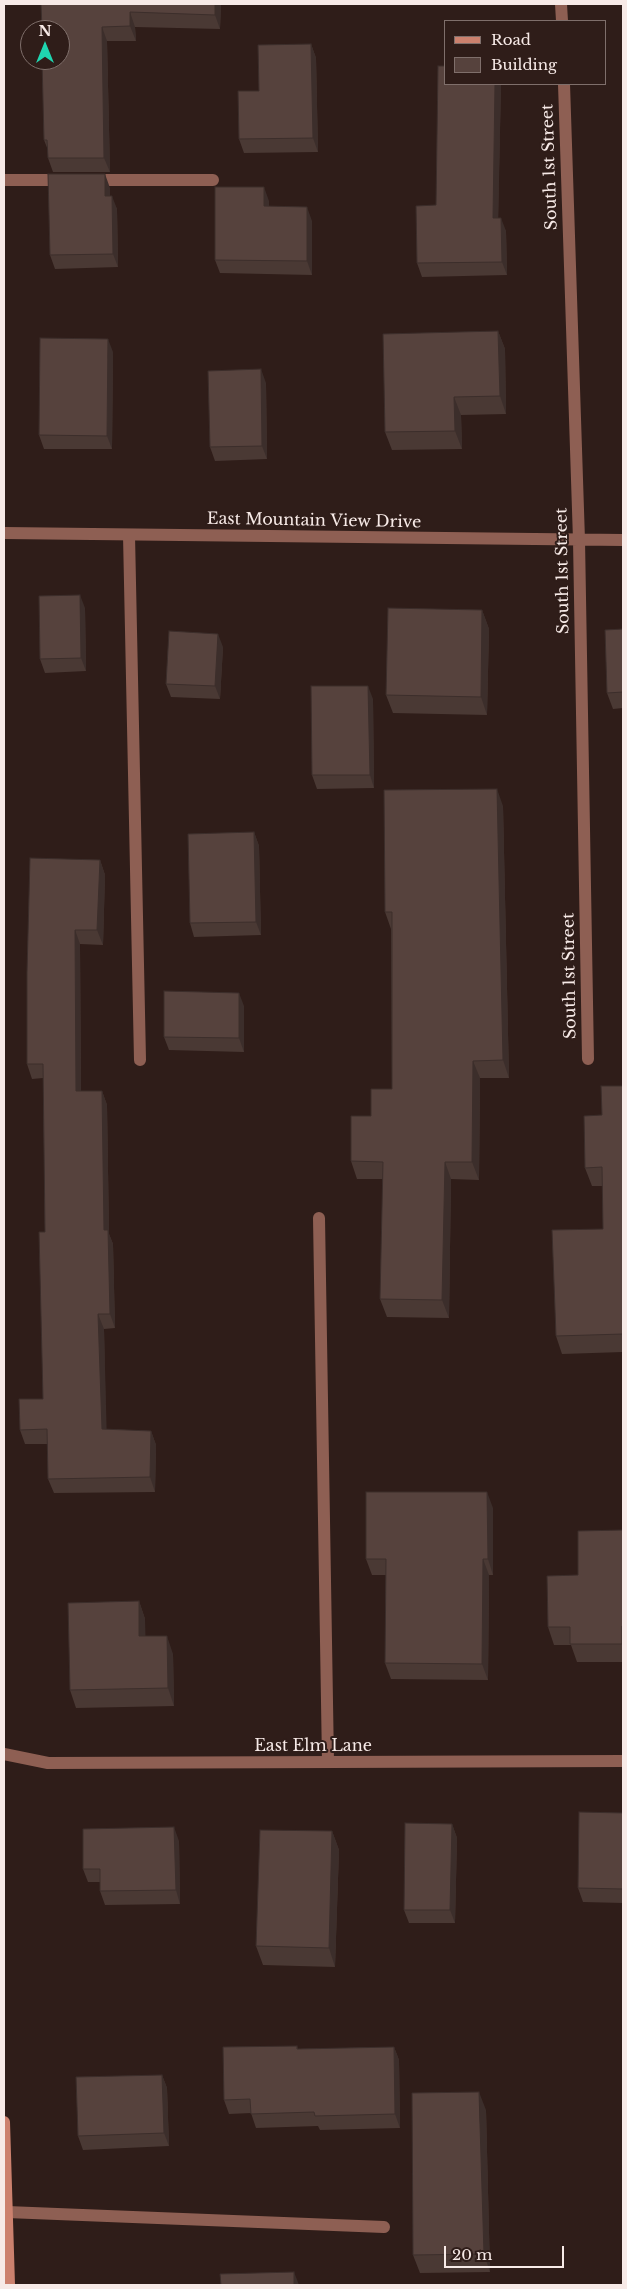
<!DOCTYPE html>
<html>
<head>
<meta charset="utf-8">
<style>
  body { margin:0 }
  #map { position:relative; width:627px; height:2289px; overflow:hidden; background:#2f1d19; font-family:"Libre Baskerville",serif }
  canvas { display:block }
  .frame { position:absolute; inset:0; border:5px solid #f7eae7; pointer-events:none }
  .legend { position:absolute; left:444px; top:20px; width:162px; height:65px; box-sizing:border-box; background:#2f1d19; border:1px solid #7f6f6b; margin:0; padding:6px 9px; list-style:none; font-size:15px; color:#f7eae7 }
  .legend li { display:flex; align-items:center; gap:10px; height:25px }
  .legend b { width:25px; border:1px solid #7f6f6b }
  .north { position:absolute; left:20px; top:20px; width:50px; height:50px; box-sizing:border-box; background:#2f1d19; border:1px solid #7f6f6b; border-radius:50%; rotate:0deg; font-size:14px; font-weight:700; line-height:20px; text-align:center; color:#f7eae7 }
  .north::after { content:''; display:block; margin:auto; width:18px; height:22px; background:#1fd5b0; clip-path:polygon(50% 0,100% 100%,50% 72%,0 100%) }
  .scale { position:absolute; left:444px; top:2246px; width:120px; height:22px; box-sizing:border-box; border:2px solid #f7eae7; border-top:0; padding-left:6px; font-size:15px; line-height:18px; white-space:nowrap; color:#f7eae7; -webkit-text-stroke:4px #2f1d19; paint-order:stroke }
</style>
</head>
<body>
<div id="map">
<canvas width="627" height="2289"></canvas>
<div class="frame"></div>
<ul class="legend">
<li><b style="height:6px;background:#cc816e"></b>Road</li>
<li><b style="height:14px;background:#56423d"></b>Building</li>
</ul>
<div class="north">N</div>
<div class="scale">20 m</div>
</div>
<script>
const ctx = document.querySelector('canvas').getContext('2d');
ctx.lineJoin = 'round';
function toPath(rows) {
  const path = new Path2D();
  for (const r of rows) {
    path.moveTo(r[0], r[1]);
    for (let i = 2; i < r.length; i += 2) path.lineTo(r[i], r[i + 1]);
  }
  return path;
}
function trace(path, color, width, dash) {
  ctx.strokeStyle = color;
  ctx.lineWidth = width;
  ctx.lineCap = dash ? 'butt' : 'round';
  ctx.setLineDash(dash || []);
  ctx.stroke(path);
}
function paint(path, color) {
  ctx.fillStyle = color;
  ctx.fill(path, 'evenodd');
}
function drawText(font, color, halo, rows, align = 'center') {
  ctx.font = font + ' "Libre Baskerville",serif';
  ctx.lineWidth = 4;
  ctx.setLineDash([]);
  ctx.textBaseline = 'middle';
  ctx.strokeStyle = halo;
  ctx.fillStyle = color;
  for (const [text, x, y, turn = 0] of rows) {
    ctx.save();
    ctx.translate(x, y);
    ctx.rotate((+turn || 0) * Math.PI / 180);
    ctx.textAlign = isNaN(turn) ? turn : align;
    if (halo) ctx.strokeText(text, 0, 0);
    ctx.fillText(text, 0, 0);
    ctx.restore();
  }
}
const lane = toPath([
  [4,180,64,180],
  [91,180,213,180],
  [129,535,140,1060],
  [319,1218,328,1762]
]);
const street = toPath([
  [561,4,562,21],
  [564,84,579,540,588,1059],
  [4,533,623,540],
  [4,1754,48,1763,623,1761],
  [7,2212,384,2227]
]);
const secondary = toPath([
  [4,2122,9,2285]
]);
const wall = toPath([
  [41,4,221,4,220,29,135,27,136,41,107,41,110,172,53,172,48,158,48,150,44,140],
  [402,4,432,4,432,5],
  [311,44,316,58,318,152,244,153,239,139],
  [446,84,501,84,498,218,506,231,507,275,422,277,417,263,436,205],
  [110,188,110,196,117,209,118,267,55,269,50,255],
  [269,201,269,206,312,221,312,275,220,273,215,260],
  [498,331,505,349,506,414,461,415,462,449,392,450,385,432],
  [113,352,112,449,44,449,39,435],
  [266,383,267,459,215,461,210,447],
  [85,608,86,671,45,673,40,659],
  [482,610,489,629,487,715,393,713,386,695],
  [623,629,623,708,613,709,607,693],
  [223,647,220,699,171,697,166,684],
  [373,699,374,788,317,789,312,775],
  [503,806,509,1078,480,1078,479,1180,451,1179,449,1318,387,1317,380,1299,383,1179,357,1179,351,1161,371,1116,392,1089,391,929,385,912],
  [254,832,259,846,261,935,194,937,190,923],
  [100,860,105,875,103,945,80,944,81,1091,102,1091,107,1105,109,1234,113,1244,115,1328,104,1329,106,1429,151,1431,156,1445,155,1492,54,1493,48,1479,48,1444,25,1444,20,1430,43,1399,45,1232,43,1078,32,1079,27,1064],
  [244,1006,244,1052,169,1050,164,1037],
  [623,1086,623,1352,562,1354,556,1336,603,1229,603,1186,592,1186,585,1168,602,1115],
  [493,1508,493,1575,489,1575,488,1680,391,1679,385,1663,386,1575,372,1575,366,1559],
  [623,1530,623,1662,577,1662,571,1645,554,1645,548,1627,578,1575],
  [139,1601,145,1619,145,1636,173,1654,174,1706,76,1708,70,1690],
  [623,1813,623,1903,583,1902,578,1888],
  [452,1824,457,1838,455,1923,409,1923,404,1910],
  [332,1831,339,1850,335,1967,263,1965,256,1946],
  [179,1841,180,1904,105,1905,100,1891,100,1882,88,1882,83,1869],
  [297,2046,298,2049,394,2047,399,2060,400,2128,320,2130,318,2126,256,2128,251,2113,229,2114,224,2100],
  [162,2075,167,2088,169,2146,83,2150,78,2136],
  [486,2110,490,2272,420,2273,413,2255]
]);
const shadedWall = toPath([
  [215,4,221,4,220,29,215,15],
  [130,12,135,27,136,41,130,26],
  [102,27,107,41,110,172,104,158],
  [311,44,316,58,318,152,313,138],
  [495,84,501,84,498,231,493,218],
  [105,174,110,188,110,209,105,196],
  [264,187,269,201,269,220,264,206],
  [112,196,117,209,118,267,113,254],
  [307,207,312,221,312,275,307,261],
  [501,218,506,231,507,275,502,262],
  [498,331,505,349,506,414,500,396],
  [108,339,113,352,112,449,107,436],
  [261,369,266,383,267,459,262,446],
  [454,397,461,415,462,449,455,431],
  [80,595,85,608,86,671,81,658],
  [482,610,489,629,487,715,481,697],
  [218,634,223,647,220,699,215,686],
  [368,686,373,699,374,788,370,775],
  [497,789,503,806,509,1078,503,1060],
  [254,832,259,846,261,935,256,922],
  [100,860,105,875,103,945,97,930],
  [75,930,80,944,81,1106,76,1091],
  [239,993,244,1006,244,1052,239,1038],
  [473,1061,480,1078,479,1180,472,1162],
  [102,1091,107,1105,109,1234,113,1244,115,1328,110,1314,104,1230],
  [445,1162,451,1179,449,1318,442,1300],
  [98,1314,104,1329,107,1444,102,1429],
  [151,1431,156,1445,155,1492,150,1477],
  [487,1492,493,1508,493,1575,488,1559],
  [483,1559,489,1575,488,1680,482,1664],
  [139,1601,145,1619,146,1654,139,1636],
  [622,1626,623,1629,623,1646,622,1644],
  [167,1636,173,1654,174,1706,168,1688],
  [452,1824,457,1838,455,1923,450,1910],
  [174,1827,179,1841,180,1904,176,1890],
  [332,1831,339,1850,335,1967,329,1948],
  [394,2047,399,2060,400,2128,395,2114],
  [162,2075,167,2088,169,2146,164,2133],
  [479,2092,486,2110,490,2272,484,2254],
  [294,2272,299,2285,294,2285]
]);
const building = toPath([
  [41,4,215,4,215,15,130,12,130,26,102,27,104,158,48,158,47,140,44,140,42,60,60,60,60,30,42,30,41,4],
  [311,44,313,138,239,139,238,91,259,91,258,45,311,44],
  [438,66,446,66,446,84,495,84,493,218,501,218,502,262,417,263,416,206,436,205,438,66],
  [48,174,105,174,105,196,112,196,113,254,50,255,48,174],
  [215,187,264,187,264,206,307,207,307,261,215,260,215,187],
  [498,331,500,396,454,397,455,431,385,432,383,334,498,331],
  [40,338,108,339,107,436,39,435,40,338],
  [261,369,262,446,210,447,208,371,261,369],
  [80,595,81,658,40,659,39,596,80,595],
  [388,608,482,610,481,697,386,695,388,608],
  [623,629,623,692,607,693,605,630,623,629],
  [169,631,218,634,215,686,166,684,169,631],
  [311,686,368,686,370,775,312,775,311,686],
  [497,789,503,1060,473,1061,472,1162,445,1162,442,1300,380,1299,383,1162,351,1161,351,1116,371,1116,371,1089,392,1089,392,912,385,912,384,790,497,789],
  [254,832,256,922,190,923,188,834,254,832],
  [30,858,100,860,97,930,75,930,76,1091,102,1091,104,1230,108,1230,110,1314,98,1314,102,1429,151,1431,150,1477,48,1479,47,1429,20,1430,19,1399,43,1399,39,1232,45,1232,43,1064,27,1064,27,972,30,858],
  [164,991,239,993,239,1038,164,1037,164,991],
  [601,1086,623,1086,623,1334,556,1336,552,1230,603,1229,602,1167,585,1168,584,1116,602,1115,601,1086],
  [366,1492,487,1492,488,1559,483,1559,482,1664,385,1663,386,1559,366,1559,366,1492],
  [623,1530,623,1625,622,1626,622,1644,570,1644,570,1627,548,1627,547,1576,578,1575,578,1531,623,1530],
  [139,1601,139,1636,167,1636,168,1688,70,1690,68,1603,139,1601],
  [579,1812,623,1813,623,1889,578,1888,579,1812],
  [405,1823,452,1824,450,1910,404,1910,405,1823],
  [174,1827,176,1890,100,1891,100,1869,83,1869,83,1829,174,1827],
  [260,1830,332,1831,329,1948,256,1946,260,1830],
  [297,2046,297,2049,394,2047,395,2114,315,2116,314,2112,251,2114,250,2099,224,2100,223,2047,297,2046],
  [162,2075,164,2133,78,2136,76,2077,162,2075],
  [479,2092,484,2254,413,2255,412,2093,479,2092],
  [294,2272,294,2285,221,2285,220,2274,294,2272]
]);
const streetNames = [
  ["South 1st Street",550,167,-92],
  ["East Mountain View Drive",314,521,1],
  ["South 1st Street",563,571,-91],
  ["South 1st Street",570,976,-91],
  ["East Elm Lane",313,1746]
];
trace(lane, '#8e5f53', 12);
trace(street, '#8e5f53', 12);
trace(secondary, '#cc816e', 12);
paint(wall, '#4a3934');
paint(shadedWall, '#3c2e2b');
paint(building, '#56423d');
trace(building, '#3c2e2b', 1);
drawText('16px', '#f7eae7', '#2f1d19', streetNames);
</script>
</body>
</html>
